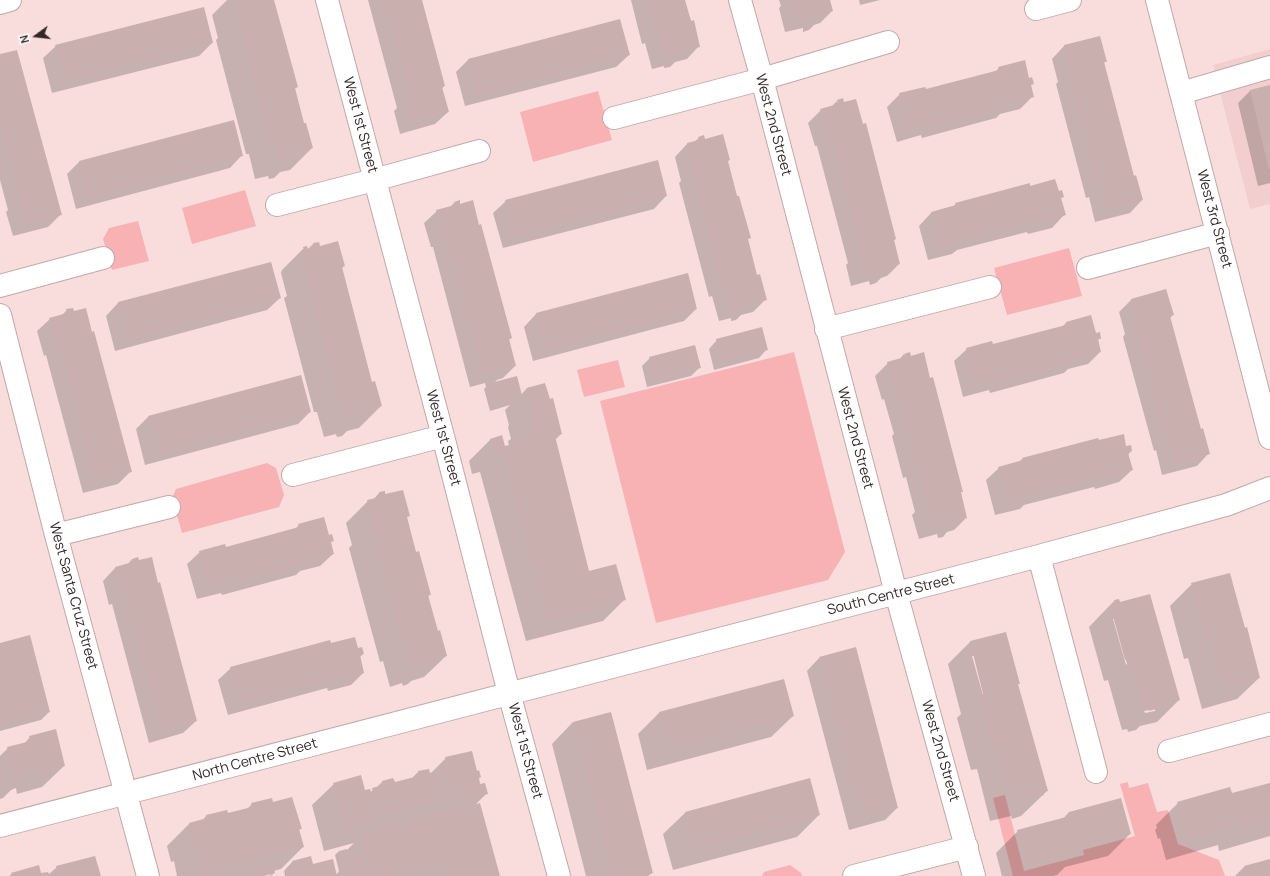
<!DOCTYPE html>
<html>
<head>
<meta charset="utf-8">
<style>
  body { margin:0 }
  #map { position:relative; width:1270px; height:876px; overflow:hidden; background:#f9dddd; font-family:Manrope,sans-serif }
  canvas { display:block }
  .north { position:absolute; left:16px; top:16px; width:40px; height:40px; -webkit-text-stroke:3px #fff; paint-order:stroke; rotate:255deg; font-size:11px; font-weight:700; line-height:16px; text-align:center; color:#322828 }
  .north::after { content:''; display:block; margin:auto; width:14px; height:18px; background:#322828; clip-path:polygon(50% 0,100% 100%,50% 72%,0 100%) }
</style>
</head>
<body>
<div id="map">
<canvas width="1270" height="876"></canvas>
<div class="north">N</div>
</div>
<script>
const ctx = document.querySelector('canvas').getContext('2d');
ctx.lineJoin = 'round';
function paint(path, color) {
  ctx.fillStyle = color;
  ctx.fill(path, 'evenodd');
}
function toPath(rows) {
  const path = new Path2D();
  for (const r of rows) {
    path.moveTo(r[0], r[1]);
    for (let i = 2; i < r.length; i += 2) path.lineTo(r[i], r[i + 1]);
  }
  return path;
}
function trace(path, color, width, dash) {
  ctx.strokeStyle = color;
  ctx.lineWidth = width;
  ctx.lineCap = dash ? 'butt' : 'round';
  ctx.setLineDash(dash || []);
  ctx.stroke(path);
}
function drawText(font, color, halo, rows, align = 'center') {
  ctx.font = font + ' Manrope,sans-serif';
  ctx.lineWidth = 3;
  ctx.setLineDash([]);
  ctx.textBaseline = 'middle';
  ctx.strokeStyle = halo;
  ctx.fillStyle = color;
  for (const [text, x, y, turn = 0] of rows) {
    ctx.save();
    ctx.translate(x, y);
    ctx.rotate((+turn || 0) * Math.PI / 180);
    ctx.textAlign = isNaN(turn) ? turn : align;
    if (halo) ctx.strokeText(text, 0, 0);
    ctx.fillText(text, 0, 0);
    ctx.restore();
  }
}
const built = toPath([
  [1270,49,1270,204,1250,209,1213,65]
]);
const green = toPath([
  [598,91,612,140,533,162,520,112],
  [245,190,256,226,192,244,182,208],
  [138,221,149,261,112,270,103,239,109,228],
  [1069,248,1082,296,1007,315,994,268],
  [794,352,845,552,828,580,656,623,600,401],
  [618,360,625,387,584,397,577,370],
  [267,463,276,468,284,495,279,507,182,533,172,498,176,489],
  [1128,782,1129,788,1148,783,1157,812,1168,810,1178,844,1219,860,1225,876,1013,876,993,798,1005,795,1024,871,1084,855,1083,850,1135,836,1120,784],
  [790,865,801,873,802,876,762,876,764,872]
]);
const shadow = toPath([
  [227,0,273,0,297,87,294,89,303,124,312,148,290,170,280,172,274,178,269,179,268,176,255,179,249,154,246,154,216,40,218,38,212,15],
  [368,0,421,0,444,86,442,89,448,112,435,124,400,134,394,111,397,108],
  [631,0,684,0,699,46,687,59,675,62,670,67,664,68,664,66,652,69,645,43,642,44],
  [779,0,829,0,832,11,820,23,814,25,809,30,803,32,803,28,785,32,779,8,781,6],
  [859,0,880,0,860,5],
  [1099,37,1106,61,1103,64,1133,177,1142,200,1130,213,1095,222,1089,197,1086,198,1056,84,1058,82,1052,59,1064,46],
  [212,43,199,56,52,93,43,58,56,46],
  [0,55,60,215,48,227,13,236,6,212,8,210,0,180],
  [629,55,616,67,465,106,456,72,468,60],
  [999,68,1028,79,1033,83,1030,86,1033,96,1020,109,1000,114,996,118,922,138,921,135,897,142,887,107,900,94,925,90,995,72],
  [1270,86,1270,183,1258,186,1238,103,1250,91],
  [837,101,893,241,899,264,887,276,881,278,876,283,870,285,869,281,851,286,846,265,848,263,817,146,815,146,808,123,821,110,831,107],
  [699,138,705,140,727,162,749,238,747,240,756,276,766,299,753,312,741,315,736,320,731,321,731,318,719,321,712,296,709,297,679,183,681,181,675,157,687,144,694,142],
  [242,155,230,168,76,209,67,174,79,162],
  [1030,187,1058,192,1063,197,1060,199,1064,215,1052,228,1028,234,1027,232,957,250,952,254,928,260,919,226,931,213,951,208,956,204],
  [666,196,654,209,503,248,493,213,506,201],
  [459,201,511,338,508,341,515,366,503,378,497,380,493,384,521,395,527,388,544,384,561,434,555,440,588,572,624,600,603,621,526,641,480,472,472,474,469,461,491,439,504,447,509,446,508,441,511,439,508,427,509,425,505,410,510,405,490,411,484,389,486,387,485,383,470,387,433,247,431,247,424,223,437,211,449,208,454,203],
  [318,243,320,247,344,266,341,269,371,383,381,406,359,428,347,431,342,436,337,437,336,434,324,437,317,412,314,412,284,298,287,296,281,273,282,270,304,248,307,250,313,244],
  [271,263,280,298,267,310,115,351,106,316,118,303],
  [687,274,696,309,684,321,533,361,524,327,536,314],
  [1166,290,1173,315,1170,318,1200,430,1209,453,1197,466,1162,475,1156,450,1154,451,1123,337,1125,334,1119,312,1131,300],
  [67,310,131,471,118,484,83,493,46,355,44,356,37,331,50,319,61,316],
  [1066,323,1095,334,1100,338,1097,341,1100,352,1088,364,1068,369,1064,373,990,393,989,390,963,397,954,361,967,349,992,345,1062,327],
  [717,340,767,349,759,358,714,370,709,349],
  [904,354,962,491,960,493,966,518,954,530,947,532,943,537,938,538,937,534,919,539,912,515,915,512,906,477,903,478,892,436,894,434,884,399,882,400,875,376,888,363,899,360],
  [650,358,700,367,691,376,647,387,642,366],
  [301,376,310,412,298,424,145,465,136,429,148,417],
  [1098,442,1126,447,1131,451,1128,455,1132,470,1119,482,1095,489,1094,487,1024,505,1020,509,995,515,986,480,999,468,1018,463,1023,458],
  [384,492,385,496,409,515,406,518,416,553,430,594,428,597,437,632,446,656,424,677,411,681,408,684,403,686,402,683,390,687,383,661,380,662,349,548,352,545,346,523,368,501,373,500,379,493],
  [299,525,328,537,333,540,330,543,333,554,320,566,300,571,296,575,222,595,221,593,197,599,187,564,200,552,225,548,294,530],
  [132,559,196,721,183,733,149,743,112,604,109,605,103,581,115,568,127,565],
  [1192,584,1244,629,1259,678,1237,699,1202,709,1188,658,1184,659,1170,606],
  [1114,601,1179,700,1157,722,1140,726,1136,730,1128,732,1127,729,1122,730,1108,680,1104,681,1089,627],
  [1113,619,1115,619,1127,664,1126,665],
  [1155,709,1155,711,1145,713,1144,711],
  [1005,633,1019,683,1017,685,1047,791,1021,816,1012,819,1011,816,990,821,977,769,971,770,957,718,961,714,948,664,970,642],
  [972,656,974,656,986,699,984,699],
  [0,644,49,712,41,720,0,731],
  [330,644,357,650,363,654,359,658,363,673,351,685,328,691,327,688,228,715,218,680,231,668],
  [819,658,897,808,885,820,849,830,807,671],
  [659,713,793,716,771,737,647,770,638,734],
  [573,722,652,873,648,876,586,876,552,744],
  [30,737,64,766,42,787,17,794,16,788,11,790,3,798,0,799,0,756,8,748,24,744],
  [446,758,478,779,480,785,487,793,474,806,499,876,285,876,284,871,292,862,312,865,336,875,339,871,335,855,339,851,346,851,354,843,324,851,312,805,334,784,370,792,376,788,383,781,394,783,412,778,418,772,429,775],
  [809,779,819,815,797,837,673,870,663,834,685,813],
  [1270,784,1270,836,1219,851,1218,845,1166,860,1160,838,1158,839,1155,830,1157,828,1156,825,1178,803,1231,794],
  [272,803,301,828,299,831,303,847,281,869,273,871,274,873,271,876,268,876,271,875,271,873,260,876,177,876,174,861,171,862,167,846,189,824,202,821,206,816,227,814,247,809,252,804],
  [1069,812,1130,834,1108,856,1065,867,1057,875,1052,876,1002,876,996,853,1018,831,1063,819],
  [1270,860,1270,876,1235,876,1244,867],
  [57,867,100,876,9,876,12,874,48,875]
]);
const building = toPath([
  [235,0,274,0,298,87,295,88,304,123,306,123,313,148,296,153,297,157,290,158,289,154,277,158,270,133,268,133,237,18,240,17],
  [384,0,422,0,445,86,442,87,449,112,412,122,406,97,410,96],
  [646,0,685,0,691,21,694,20,700,47,683,51,684,54,677,56,676,54,664,57,657,31,655,32],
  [792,0,830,0,833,11,821,14,822,18,816,20,815,16,797,21],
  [204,7,213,43,65,81,55,45],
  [620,19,630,55,477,95,468,59],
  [1100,36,1107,62,1104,62,1134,176,1136,175,1143,200,1108,210,1101,185,1098,186,1068,71,1070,70,1064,45],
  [17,50,62,215,25,224,18,198,20,198,0,121,0,54],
  [1025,60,1029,78,1032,77,1034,84,1031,85,1034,97,1009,103,1010,106,934,126,933,124,909,130,899,93,925,87,926,89,999,70,998,67],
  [1270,85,1270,170,1269,170,1250,90],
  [843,98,844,102,856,99,863,124,866,123,896,239,894,240,900,264,888,267,889,271,882,273,881,269,863,274,858,252,861,251,830,134,827,135,820,109,838,104,837,100],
  [234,120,243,156,88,197,79,161],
  [723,134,730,160,728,161,737,196,739,196,751,238,748,239,757,275,760,274,767,300,749,304,750,308,744,309,743,306,731,310,724,284,721,285,691,170,693,169,687,143,699,140,698,137,704,135,705,139],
  [658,160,667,196,515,236,505,200],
  [1055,179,1059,191,1062,190,1064,197,1061,198,1066,215,1040,222,1040,220,965,239,966,242,940,248,931,212,956,205,955,203,1030,183,1030,186],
  [460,200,460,204,473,200,479,225,481,224,512,338,509,339,516,366,504,369,505,373,499,375,498,371,483,375,446,235,443,236,436,210,455,205,454,202],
  [338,241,345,266,342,267,372,382,375,381,382,406,364,411,365,414,359,416,358,413,346,416,339,390,336,391,306,276,308,275,302,250,304,250,303,247,307,246,308,249,314,247,313,243,319,242,320,246],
  [271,262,281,298,127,339,118,302],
  [688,273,697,309,545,350,536,313],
  [1166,289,1174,315,1170,316,1180,353,1201,429,1203,428,1210,454,1175,463,1168,439,1166,439,1134,324,1137,323,1131,299],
  [73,308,74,311,86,308,92,332,94,331,132,472,96,481,58,343,56,344,49,318,67,313,66,309],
  [1091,315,1096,333,1100,332,1101,339,1098,339,1101,352,1077,358,1077,361,1002,381,1001,378,976,385,966,348,992,341,993,344,1066,325,1066,322],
  [762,327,768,350,722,362,716,339],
  [695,345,701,368,655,380,649,357],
  [910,352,911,356,924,352,930,378,933,377,963,492,961,492,967,518,955,521,956,525,950,526,949,523,931,527,924,502,927,501,918,465,915,466,904,423,906,422,897,387,894,388,887,362,905,357,904,354],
  [301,375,311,412,158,453,148,416],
  [517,376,523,399,494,407,487,384],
  [545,383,550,399,553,398,562,434,555,436,589,571,616,564,626,600,548,620,502,450,494,452,490,439,502,435,505,446,531,439,528,430,532,429,529,419,532,418,529,404,531,404,527,388],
  [1124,434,1126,446,1131,445,1132,451,1128,453,1133,470,1107,477,1106,475,1033,494,1034,496,1008,503,998,467,1023,460,1022,458,1098,438,1099,440],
  [403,490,410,516,407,517,416,552,419,551,431,595,428,595,438,631,440,630,447,656,430,661,431,663,424,665,424,662,412,665,405,640,402,641,371,526,374,525,367,500,380,497,379,492,385,491,385,494],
  [324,517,329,535,332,534,334,541,331,542,334,554,309,560,310,563,234,583,234,581,209,587,199,551,225,544,226,547,299,527,298,524],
  [138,557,139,560,152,557,158,583,160,582,197,721,161,731,124,592,122,593,115,567,133,562,132,559],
  [1230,573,1245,628,1247,627,1260,678,1224,688,1210,636,1206,638,1191,583],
  [1150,594,1180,700,1158,706,1159,708,1149,711,1149,708,1143,709,1130,658,1125,660,1110,605,1115,604,1114,600,1119,599,1120,602],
  [1006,632,1020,684,1018,684,1048,791,1043,792,1044,795,1033,798,1033,795,1012,800,998,748,993,749,979,695,983,694,970,641],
  [30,635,50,712,0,725,0,643],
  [355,637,358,648,362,647,364,654,360,655,364,673,340,679,339,676,240,703,230,667,330,640,331,643],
  [856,647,898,808,861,818,819,657],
  [784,679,794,716,669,749,659,712],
  [611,712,653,873,641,876,613,876,573,722],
  [56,729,65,766,39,773,37,767,24,771,26,776,16,779,7,747,31,741,29,736],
  [472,751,477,771,479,770,481,777,479,778,480,784,485,783,488,794,444,805,443,801,452,799,450,793,454,792,451,779,447,780,445,770,448,769,445,757],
  [0,761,6,780,0,782],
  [429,769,430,773,441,770,448,797,379,815,372,788,384,785,382,781,393,778,395,782,419,776,418,771],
  [361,775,365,790,370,789,374,805,370,806,374,823,346,830,333,783],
  [810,778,820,815,695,849,685,812],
  [1270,783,1270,821,1241,829,1240,824,1188,839,1182,817,1179,818,1177,807,1179,807,1177,802,1230,787,1232,793],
  [292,797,302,829,299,829,304,847,201,874,198,860,200,859,195,840,193,840,189,823,207,818,206,815,227,810,228,813,252,807,251,803,272,798,273,802],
  [1121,798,1131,834,1079,848,1080,853,1027,867,1017,830,1070,816,1069,812],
  [480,803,500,876,450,876,447,862,394,876,373,876,361,834],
  [347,849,352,870,344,872,339,851],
  [361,855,367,876,357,876,352,857],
  [95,856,101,876,59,876,56,866],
  [311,856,313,864,333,859,337,876,290,876,289,870,294,869,292,861],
  [1270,859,1270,876,1247,876,1244,866],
  [273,864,275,873,264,876,257,876,255,868],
  [39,865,41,873,48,872,50,876,12,876,11,873]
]);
const minor = toPath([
  [327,0,443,436,509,693,559,876],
  [740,0,762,79,896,593,974,876],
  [1157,0,1270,438],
  [0,3,10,0],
  [1036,9,1070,0],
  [1181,93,1270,67],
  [614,118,762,79,888,42],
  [277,205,374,180,479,151],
  [1088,268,1218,233],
  [0,286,103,258],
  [0,315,56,535,148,876],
  [826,329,990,287],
  [293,475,443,436],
  [56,535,169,507],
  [1039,556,1096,772],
  [1169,751,1270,724],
  [0,826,1039,556,1226,505,1270,488],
  [854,876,967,847]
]);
const streetNames = [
  ["West 1st Street",360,125,75],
  ["West 2nd Street",773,125,75],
  ["West 3rd Street",1214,219,75],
  ["West 1st Street",443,438,75],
  ["West 2nd Street",855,438,75],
  ["South Centre Street",891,595,-14],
  ["West Santa Cruz Street",73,596,75],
  ["West 1st Street",525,751,75],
  ["West 2nd Street",940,751,74],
  ["North Centre Street",255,760,-15]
];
paint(built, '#f2cece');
paint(green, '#f8b2b3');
paint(shadow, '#0003');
paint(building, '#c9afae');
trace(minor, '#c2a8a8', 24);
trace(minor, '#fff', 22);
drawText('14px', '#322828', '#fff', streetNames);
</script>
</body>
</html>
